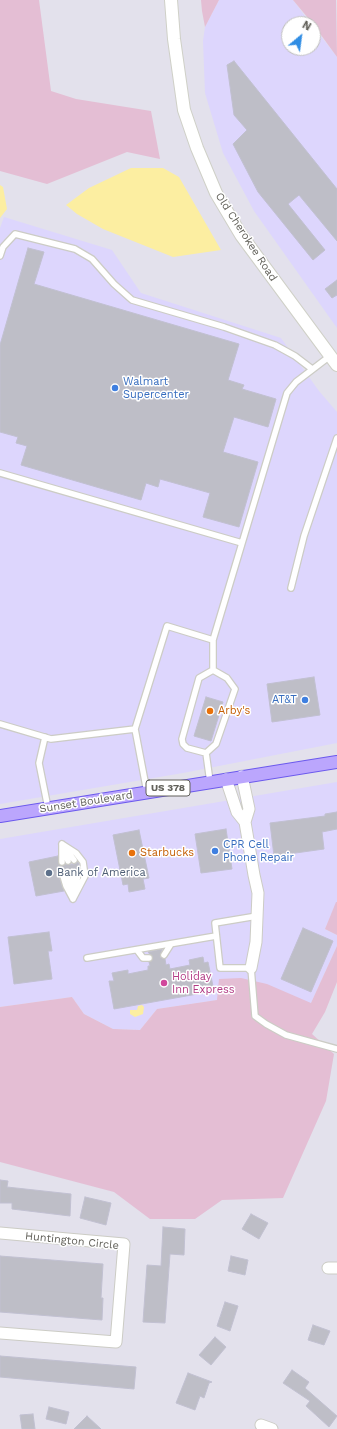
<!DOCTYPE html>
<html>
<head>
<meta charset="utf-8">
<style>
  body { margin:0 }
  #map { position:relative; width:337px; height:1429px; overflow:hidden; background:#e3e1ec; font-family:"Work Sans",sans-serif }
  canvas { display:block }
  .north { position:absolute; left:281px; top:16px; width:40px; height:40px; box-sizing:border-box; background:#fff; border:1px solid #c0c0bd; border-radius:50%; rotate:29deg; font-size:11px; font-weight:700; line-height:16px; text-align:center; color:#62615a }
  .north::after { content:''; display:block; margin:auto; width:14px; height:18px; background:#308de4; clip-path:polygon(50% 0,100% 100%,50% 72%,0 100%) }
</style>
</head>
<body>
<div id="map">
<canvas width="337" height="1429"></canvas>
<div class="north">N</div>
</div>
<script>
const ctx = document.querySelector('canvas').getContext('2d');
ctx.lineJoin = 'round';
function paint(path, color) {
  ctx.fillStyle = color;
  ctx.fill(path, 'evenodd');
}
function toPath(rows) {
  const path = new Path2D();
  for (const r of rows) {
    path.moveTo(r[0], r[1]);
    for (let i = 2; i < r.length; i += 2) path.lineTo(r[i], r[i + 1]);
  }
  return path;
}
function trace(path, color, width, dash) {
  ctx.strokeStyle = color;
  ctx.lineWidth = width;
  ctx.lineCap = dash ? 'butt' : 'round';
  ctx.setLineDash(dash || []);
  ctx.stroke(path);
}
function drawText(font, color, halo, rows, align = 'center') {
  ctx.font = font + ' "Work Sans",sans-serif';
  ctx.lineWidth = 3;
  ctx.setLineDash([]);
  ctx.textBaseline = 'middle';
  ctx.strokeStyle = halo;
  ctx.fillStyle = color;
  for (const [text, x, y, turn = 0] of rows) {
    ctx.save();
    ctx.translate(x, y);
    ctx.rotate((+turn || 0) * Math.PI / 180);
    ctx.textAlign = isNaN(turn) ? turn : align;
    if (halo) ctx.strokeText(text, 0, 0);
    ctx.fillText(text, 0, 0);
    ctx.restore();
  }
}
const commercial = toPath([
  [219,0,293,0,311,24,289,24,289,48,313,48,313,26,337,57,337,328,254,211,223,153,205,93,203,41,205,27],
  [4,217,112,250,141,293,281,338,319,391,337,412,337,743,183,773,0,804,0,228],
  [337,782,337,902,325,929,337,935,337,946,311,1003,218,1000,157,1009,140,1030,113,1029,84,1014,72,997,0,1007,0,839]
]);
const green = toPath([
  [0,0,39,0,51,91,76,99,151,111,160,159,127,152,47,184,0,171],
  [201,0,219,0,205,27,202,11],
  [293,0,336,0,337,57,313,24],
  [336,902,337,902,337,935,325,929],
  [337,946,337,982,325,1012,312,1034,334,1054,326,1101,283,1198,222,1200,195,1219,150,1219,114,1192,0,1162,0,1007,72,997,84,1014,113,1029,140,1030,157,1009,217,1000,219,979,241,978,267,984,311,1003]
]);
const water = toPath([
  [131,168,163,168,179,177,221,250,173,257,103,229,77,214,66,205,89,188],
  [0,185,3,187,7,209,0,218],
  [142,1005,144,1007,143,1014,135,1017,130,1014,130,1010,137,1010,138,1006]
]);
const building = toPath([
  [234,61,337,189,337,241,299,195,288,204,325,250,313,260,258,192,233,144,247,130,234,115,227,65,234,61],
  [28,248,44,252,34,284,239,344,228,380,244,385,242,389,276,399,268,427,234,417,223,452,258,462,239,527,203,517,210,493,160,479,158,487,146,483,141,500,21,465,27,446,16,443,18,437,0,432,0,345,28,248],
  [337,280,337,295,332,298,325,289,337,280],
  [314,677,320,715,272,722,267,684,314,677],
  [206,697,223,702,211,741,194,736,206,697],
  [337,812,337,829,322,832,324,849,274,856,270,823,325,816,325,814,337,812],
  [226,829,232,869,201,873,195,834,226,829],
  [139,830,149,878,143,879,145,889,129,892,128,884,123,885,113,835,139,830],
  [58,856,60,865,75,864,78,862,80,869,60,873,59,877,64,891,36,896,29,862,58,856],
  [303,928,333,941,311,992,281,979,303,928],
  [49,932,52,951,48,951,52,979,14,984,8,937,49,932],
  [162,949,160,957,165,959,166,965,169,964,170,969,190,965,189,960,203,957,204,963,208,962,214,991,114,1009,109,981,114,981,112,973,128,970,128,974,148,970,148,966,150,966,149,962,153,958,148,952,162,949],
  [0,1180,8,1181,7,1187,71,1194,70,1216,12,1209,12,1203,0,1203,0,1180],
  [85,1197,111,1203,106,1225,80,1218,85,1197],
  [251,1214,268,1223,259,1239,242,1229,251,1214],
  [163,1227,185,1229,184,1255,170,1254,165,1323,143,1322,147,1265,161,1266,163,1227],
  [0,1256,103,1264,101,1298,103,1298,102,1320,0,1312,0,1256],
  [231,1256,248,1260,245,1275,228,1271,231,1256],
  [225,1302,238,1306,230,1331,217,1326,225,1302],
  [313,1325,330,1331,324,1345,308,1340,313,1325],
  [215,1337,226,1347,211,1365,199,1355,215,1337],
  [0,1356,136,1367,134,1389,0,1377,0,1356],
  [292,1370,309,1382,305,1388,337,1416,329,1427,306,1406,310,1401,283,1383,292,1370],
  [188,1373,212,1382,209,1383,204,1398,200,1396,195,1410,176,1403,188,1373],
  [49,1407,69,1412,66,1424,46,1419,49,1407],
  [33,1414,35,1429,22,1429,20,1415,33,1414],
  [87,1416,101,1429,74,1429,87,1416]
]);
const lane = toPath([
  [0,256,3,247,15,234,75,249,92,259,114,284,132,300,224,327,275,345,295,356,312,369],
  [0,473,242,543],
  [291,588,304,536,337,438],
  [213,670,213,640,287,393,296,382,330,356],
  [213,670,227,678,235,689,216,744,206,753,187,748,183,744,182,739,199,678,213,670],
  [0,724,51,739,135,729,147,792],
  [135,729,167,626,213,640],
  [45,737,39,763,48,808],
  [206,753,210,782],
  [62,844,76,853,83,862,85,876,73,899],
  [64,848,68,861],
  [66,849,74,860],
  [62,862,62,844],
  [68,875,70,885],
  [72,875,73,891],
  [63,876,66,886,73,899],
  [75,893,78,873],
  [257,916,215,923,220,968,251,968,255,1016,266,1024,286,1035,337,1049],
  [137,950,143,958,149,958],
  [164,955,171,944],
  [87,958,216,936]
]);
const street = toPath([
  [242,776,249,809,245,822,254,875,258,893,256,942,251,968],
  [226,779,237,812,245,822],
  [0,1233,124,1244,116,1342,0,1333],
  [328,1268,337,1268],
  [261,1425,272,1429]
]);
const secondary = toPath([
  [171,0,174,39,184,110,197,148,216,193,241,235,337,365]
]);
const primary = toPath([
  [0,816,337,762]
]);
const markers = [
  [115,388,4,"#3f7fe0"],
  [305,700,4,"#3f7fe0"],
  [210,711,4,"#e8710a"],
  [215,851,4,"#3f7fe0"],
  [132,853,4,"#e8710a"],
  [49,873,4,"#5c6f8a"],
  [164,983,4,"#d1479c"]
];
const shields = [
  [168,788,44]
];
const shieldNames = [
  ["US 378",168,788]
];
const streetNames = [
  ["Old Cherokee Road",246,237,57],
  ["Sunset Boulevard",86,802,-9],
  ["Huntington Circle",72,1241,6]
];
const shopNames = [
  ["Walmart",123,382],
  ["Supercenter",123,395],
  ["AT&T",297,700,"right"],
  ["CPR Cell",223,845],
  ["Phone Repair",223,858]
];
const foodNames = [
  ["Arby's",218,711],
  ["Starbucks",140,853]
];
const serviceNames = [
  ["Bank of America",57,873]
];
const hotelNames = [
  ["Holiday",172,977],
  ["Inn Express",172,990]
];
paint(commercial, '#ddd6fd');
paint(green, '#e4bed4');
paint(water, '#fceea1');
paint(building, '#bebec7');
trace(building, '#c1c0d1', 1);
trace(lane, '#ccccc5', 8);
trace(street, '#ccccc5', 13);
trace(secondary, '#cfd0c7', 14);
trace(primary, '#6b59ed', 14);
trace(lane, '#fff', 5.5);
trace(street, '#fff', 11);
trace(secondary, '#fff', 12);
trace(primary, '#bba6fd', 12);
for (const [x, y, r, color] of markers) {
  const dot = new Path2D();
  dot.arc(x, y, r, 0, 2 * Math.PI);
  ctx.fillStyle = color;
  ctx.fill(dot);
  trace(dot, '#fff', 1.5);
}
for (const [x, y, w] of shields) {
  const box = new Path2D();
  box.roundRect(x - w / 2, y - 8, w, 16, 3);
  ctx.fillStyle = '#fff';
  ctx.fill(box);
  trace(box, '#62615a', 1);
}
drawText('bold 10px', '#62615a', null, shieldNames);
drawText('11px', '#62615a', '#fff', streetNames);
drawText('11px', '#366cbe', '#fff', shopNames, 'left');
drawText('11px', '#c56008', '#fff', foodNames, 'left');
drawText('11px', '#4e5e75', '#fff', serviceNames, 'left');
drawText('11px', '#b23c85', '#fff', hotelNames, 'left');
</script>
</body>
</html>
